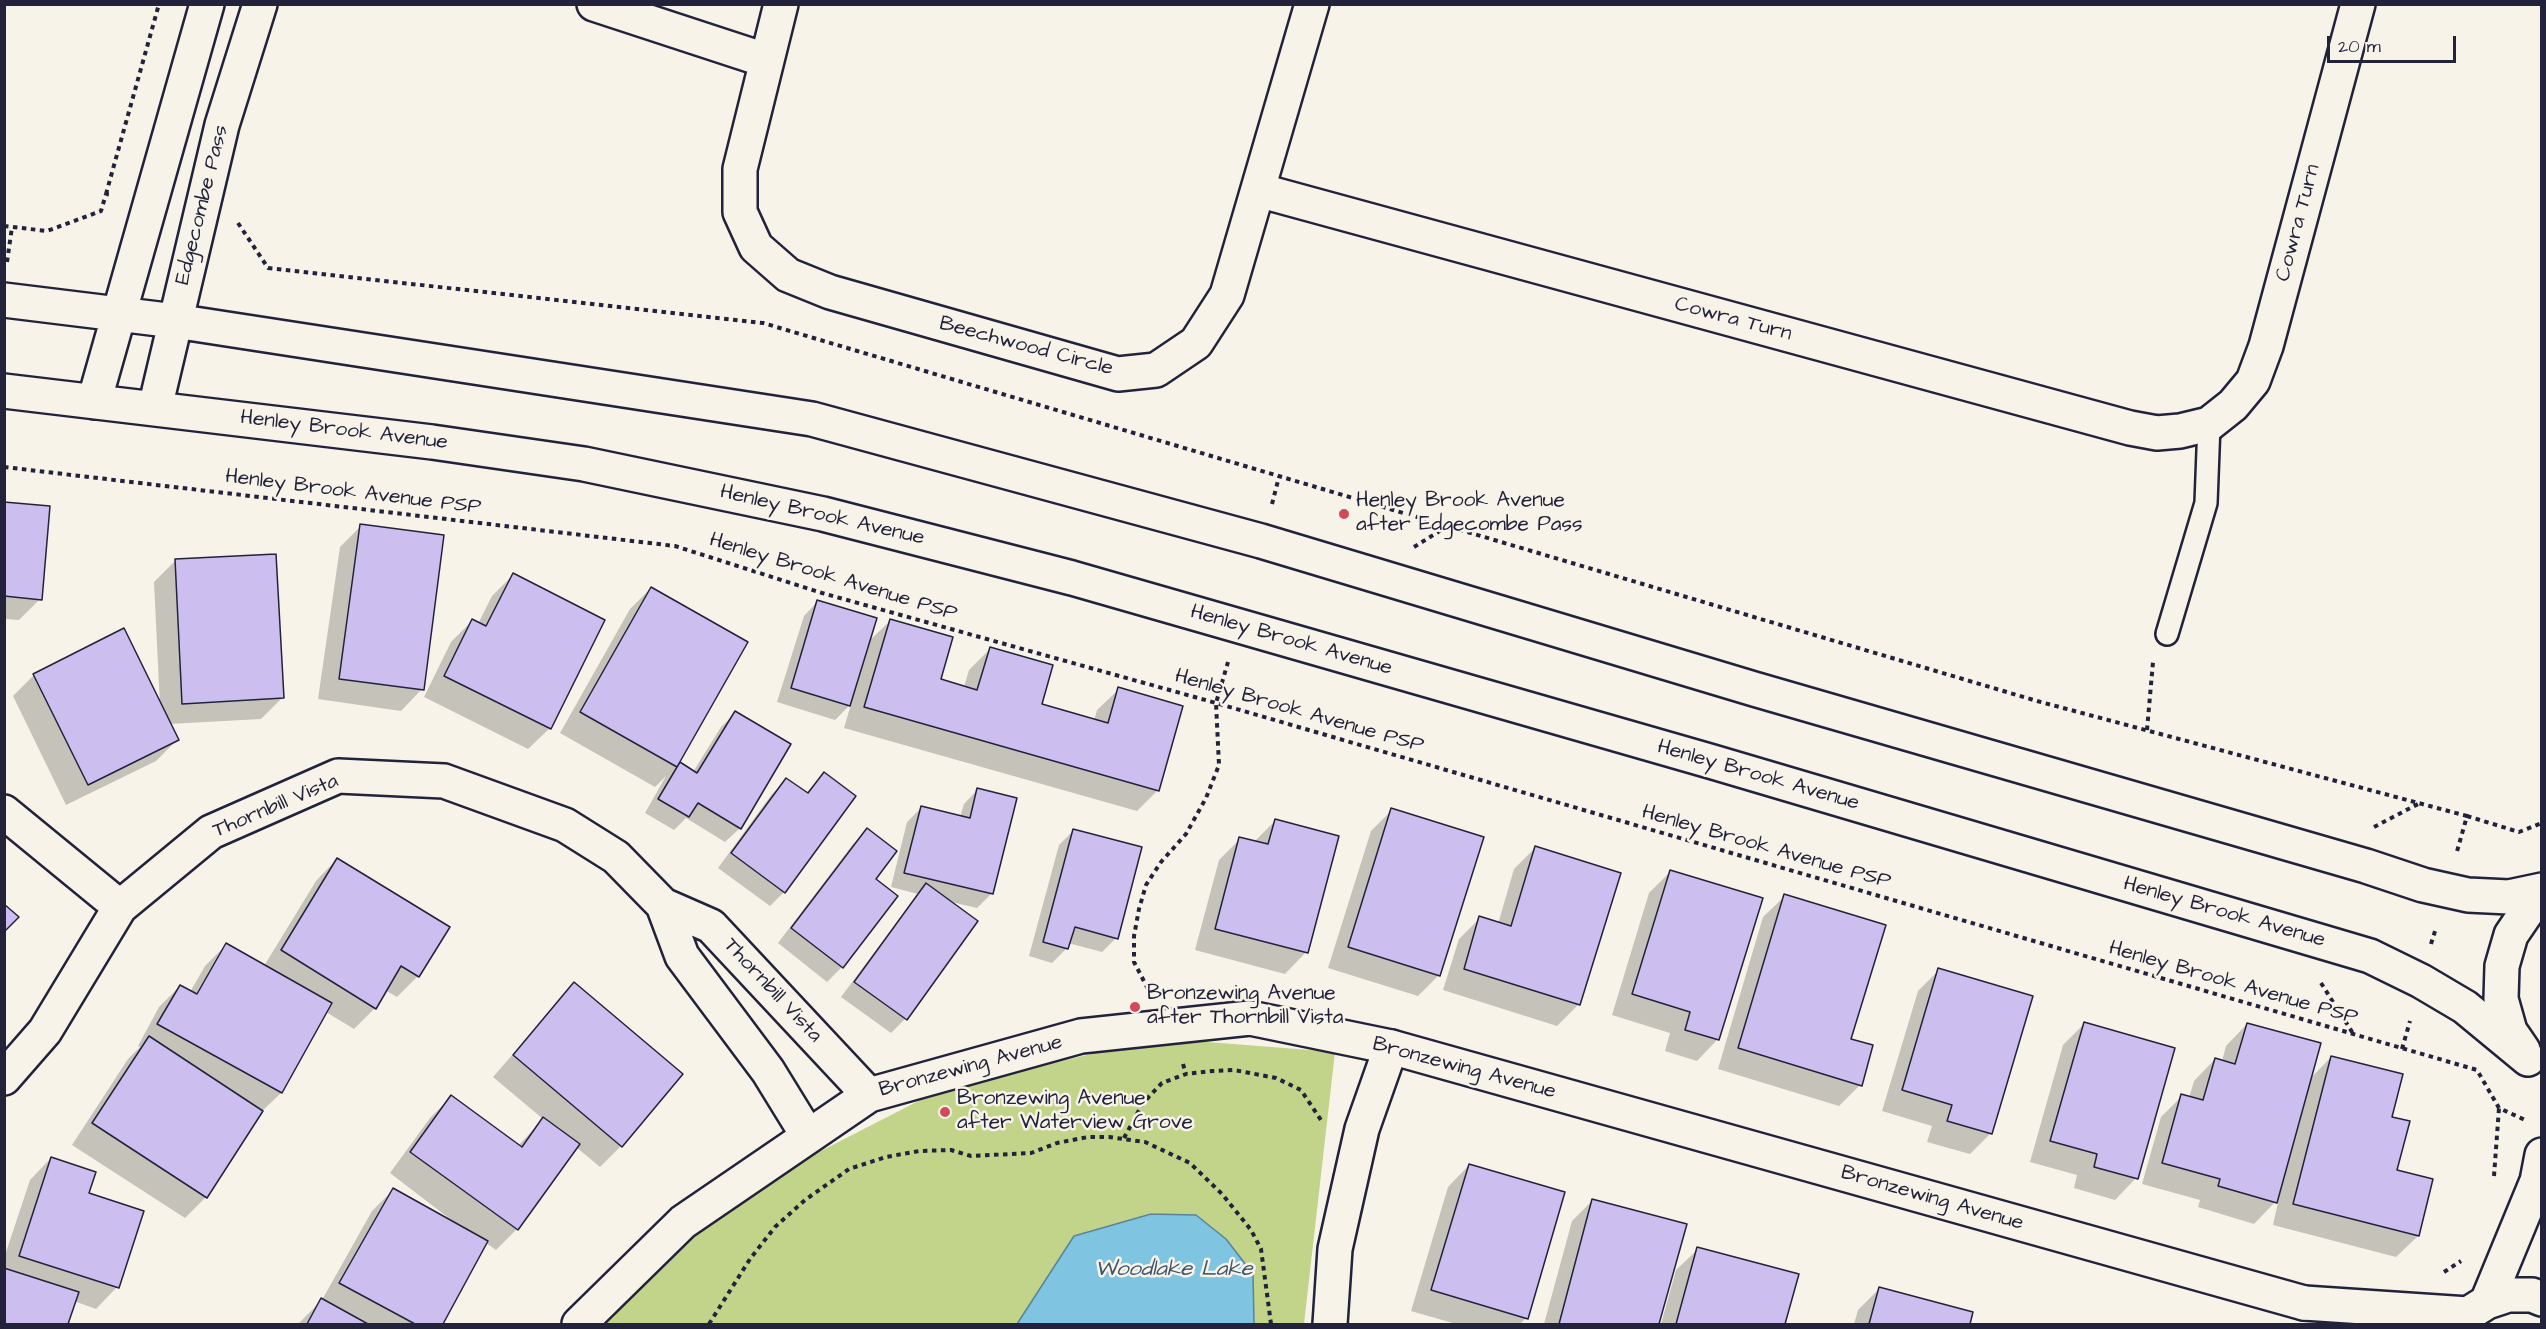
<!DOCTYPE html>
<html>
<head>
<meta charset="utf-8">
<style>
  body { margin:0 }
  #map { position:relative; width:2546px; height:1329px; overflow:hidden; background:#f7f3e8; font-family:"Architects Daughter",sans-serif }
  canvas { display:block }
  .frame { position:absolute; inset:0; border:6px solid #22223b; pointer-events:none }
  .scale { position:absolute; left:2327px; top:36px; width:129px; height:27px; box-sizing:border-box; border:3px solid #22223b; border-top:0; padding-left:8px; font-size:18px; line-height:21px; white-space:nowrap; color:#22223b; -webkit-text-stroke:4px #f7f3e8; paint-order:stroke }
</style>
</head>
<body>
<div id="map">
<canvas width="2546" height="1329"></canvas>
<div class="frame"></div>
<div class="scale">20 m</div>
</div>
<script>
const ctx = document.querySelector('canvas').getContext('2d');
ctx.lineJoin = 'round';
function paint(path, color) {
  ctx.fillStyle = color;
  ctx.fill(path, 'evenodd');
}
function toPath(rows) {
  const path = new Path2D();
  for (const r of rows) {
    path.moveTo(r[0], r[1]);
    for (let i = 2; i < r.length; i += 2) path.lineTo(r[i], r[i + 1]);
  }
  return path;
}
function trace(path, color, width, dash) {
  ctx.strokeStyle = color;
  ctx.lineWidth = width;
  ctx.lineCap = dash ? 'butt' : 'round';
  ctx.setLineDash(dash || []);
  ctx.stroke(path);
}
function drawText(font, color, halo, rows, align = 'center') {
  ctx.font = font + ' "Architects Daughter",sans-serif';
  ctx.lineWidth = 5;
  ctx.setLineDash([]);
  ctx.textBaseline = 'middle';
  ctx.strokeStyle = halo;
  ctx.fillStyle = color;
  for (const [text, x, y, turn = 0] of rows) {
    ctx.save();
    ctx.translate(x, y);
    ctx.rotate((+turn || 0) * Math.PI / 180);
    ctx.textAlign = isNaN(turn) ? turn : align;
    if (halo) ctx.strokeText(text, 0, 0);
    ctx.fillText(text, 0, 0);
    ctx.restore();
  }
}
const green = toPath([
  [1157,1038,1335,1052,1304,1324,606,1324,737,1194,938,1091]
]);
const water = toPath([
  [1151,1214,1196,1215,1226,1239,1253,1274,1254,1324,1017,1324,1074,1236,1151,1214]
]);
const shadow = toPath([
  [4,504,40,599,19,620,4,619],
  [361,526,422,689,401,711,318,699,340,547],
  [175,561,282,698,261,719,169,724,177,740,156,761,66,805,13,696,34,675,160,706,154,582],
  [513,575,603,620,550,728,528,749,424,697,451,642,472,621,478,624,492,596],
  [651,588,746,642,675,768,680,764,693,772,721,727,735,713,740,828,725,842,686,818,674,830,645,813,666,776,655,787,560,733,630,609],
  [818,601,868,642,890,621,939,680,964,687,969,670,990,649,1040,705,1094,721,1097,710,1119,689,1158,790,1137,811,844,728,851,704,835,720,777,702,804,616],
  [824,774,784,892,770,906,718,868,772,794,786,780,805,794],
  [978,789,1015,799,991,894,977,908,947,901,905,1019,891,1033,841,997,918,894,891,887,907,822,922,807,960,817,964,804],
  [1392,810,1439,975,1418,996,1328,968,1371,831],
  [1275,821,1306,952,1285,974,1195,950,1219,860,1240,839,1254,842],
  [867,830,874,880,896,897,842,967,827,982,778,943,853,844],
  [1073,831,1116,938,1102,952,1068,943,1067,948,1052,963,1029,956,1059,845],
  [1535,848,1579,1004,1557,1026,1443,990,1459,939,1480,918,1498,924,1514,869],
  [337,859,418,976,397,997,385,990,375,1008,354,1029,326,1012,281,1093,259,1114,206,1197,185,1218,72,1145,128,1059,140,1047,138,1046,159,1007,180,986,190,992,205,966,226,945,264,966,316,881],
  [1670,872,1718,1039,1697,1061,1665,1051,1670,1033,1612,1015,1649,893],
  [1785,896,1860,1085,1839,1106,1718,1069,1763,917],
  [1939,970,1991,1133,1970,1154,1927,1142,1932,1126,1882,1111,1918,991],
  [574,984,621,1146,600,1167,576,1147,517,1229,496,1250,486,1243,441,1324,298,1324,322,1300,372,1211,393,1190,463,1229,390,1173,430,1118,451,1097,518,1146,543,1119,493,1077],
  [2084,1024,2136,1178,2115,1200,2074,1188,2077,1175,2030,1162,2063,1045],
  [2247,1024,2310,1079,2331,1057,2391,1118,2395,1171,2418,1236,2396,1257,2273,1225,2279,1198,2254,1224,2198,1207,2200,1200,2142,1184,2161,1117,2182,1096,2189,1098,2194,1081,2215,1059,2222,1061,2226,1046],
  [51,1158,87,1194,117,1287,96,1309,74,1301,66,1324,4,1324,4,1258,30,1180],
  [1469,1165,1526,1318,1520,1324,1456,1324,1411,1311,1448,1187],
  [1593,1200,1685,1225,1658,1324,1544,1324,1572,1221],
  [1698,1249,1797,1275,1784,1324,1661,1324,1676,1270],
  [1879,1289,1971,1313,1968,1324,1854,1324,1858,1310]
]);
const building = toPath([
  [4,502,50,506,42,600,4,596,4,502],
  [360,524,444,535,424,690,339,679,360,524],
  [276,554,284,698,182,704,175,559,276,554],
  [513,573,605,620,551,729,444,676,472,619,486,626,513,573],
  [651,587,748,642,677,767,580,712,651,587],
  [817,600,877,618,850,706,791,688,817,600],
  [890,619,953,637,941,679,977,690,990,647,1053,665,1042,704,1108,723,1118,687,1183,706,1159,791,864,707,890,619],
  [124,628,179,740,88,785,33,674,124,628],
  [735,711,791,744,741,829,698,803,689,817,658,799,680,762,697,773,735,711],
  [824,772,856,796,785,893,731,853,786,778,808,793,824,772],
  [977,788,1017,798,993,894,904,873,921,806,970,818,977,788],
  [1391,808,1484,837,1440,976,1348,947,1391,808],
  [1275,819,1339,836,1308,953,1215,929,1239,837,1268,844,1275,819],
  [867,828,897,851,876,879,898,896,843,968,791,928,867,828],
  [1073,829,1142,847,1118,939,1075,927,1068,949,1043,942,1073,829],
  [1535,846,1621,873,1580,1005,1464,969,1479,916,1511,926,1535,846],
  [337,858,450,927,419,977,401,966,376,1009,281,950,337,858],
  [1670,870,1763,898,1719,1040,1685,1030,1690,1012,1632,994,1670,870],
  [926,883,978,921,907,1020,854,982,926,883],
  [1784,894,1886,925,1851,1039,1873,1045,1862,1086,1738,1048,1784,894],
  [4,904,19,917,4,932,4,904],
  [226,943,332,1003,282,1093,157,1024,180,985,197,994,226,943],
  [1938,968,2033,996,1992,1134,1947,1121,1952,1105,1902,1090,1938,968],
  [574,982,683,1074,622,1147,513,1055,574,982],
  [2084,1022,2175,1048,2138,1179,2094,1167,2097,1154,2050,1141,2084,1022],
  [2247,1023,2321,1043,2277,1203,2218,1186,2220,1179,2162,1163,2181,1094,2203,1100,2215,1058,2235,1064,2247,1023],
  [149,1036,263,1111,207,1198,92,1123,149,1036],
  [2331,1056,2403,1074,2392,1117,2410,1121,2397,1170,2433,1179,2419,1236,2293,1204,2331,1056],
  [451,1095,522,1147,543,1117,580,1144,518,1230,410,1152,451,1095],
  [51,1157,96,1172,89,1193,144,1211,119,1288,19,1256,51,1157],
  [1469,1164,1565,1192,1528,1319,1431,1290,1469,1164],
  [393,1188,488,1241,443,1324,415,1324,339,1283,393,1188],
  [1592,1199,1687,1224,1659,1324,1559,1324,1592,1199],
  [1697,1247,1799,1274,1785,1324,1676,1324,1697,1247],
  [4,1268,79,1292,68,1324,4,1324,4,1268],
  [1879,1287,1973,1312,1970,1324,1869,1324,1879,1287],
  [321,1298,368,1324,307,1324,321,1298]
]);
const path = toPath([
  [106,194,159,4],
  [238,223,268,268,763,323,2037,701,2467,816,2456,855],
  [4,226,47,231,101,211,106,194,113,195],
  [7,262,12,227],
  [4,467,675,546,822,593,1216,703,2477,1070,2499,1108,2525,1120],
  [1272,504,1279,477],
  [1414,547,1446,527],
  [2147,730,2153,662],
  [2467,816,2519,832,2542,823],
  [2374,827,2420,803],
  [2431,944,2436,928],
  [2321,983,2354,1035],
  [1148,989,1134,962,1134,936,1139,909,1146,885,1161,862,1186,834,1206,798,1219,765,1216,703,1228,662],
  [2402,1049,2410,1021],
  [1183,1064,1186,1074],
  [1124,1138,1143,1103,1162,1083,1186,1074,1213,1071,1234,1070,1276,1078,1301,1090,1321,1120,1325,1120],
  [2494,1176,2499,1108],
  [2444,1272,2461,1261],
  [709,1324,750,1259,775,1227,805,1200,849,1169,886,1157,919,1151,951,1150,971,1156,1031,1153,1057,1143,1088,1137,1109,1137,1145,1142,1190,1163,1222,1194,1251,1230,1261,1249,1271,1324]
]);
const lane = toPath([
  [2167,634,2206,503,2209,424]
]);
const street = toPath([
  [594,4,765,60],
  [781,4,740,169,740,212,756,247,788,275,830,292,1118,374,1156,370,1196,343,1227,295,1312,4],
  [1258,190,2130,428,2157,433,2180,431,2209,424,2233,405,2253,381,2266,346,2358,4],
  [4,812,120,907],
  [663,905,682,956,768,1071,808,1136],
  [4,1078,45,1031,120,907,211,832,338,776,444,781,565,825,616,857,663,905,711,926,869,1095],
  [2304,1303,2468,1314],
  [1330,1324,1335,1249,1362,1129,1391,1047]
]);
const secondary = toPath([
  [4,300,175,321,812,419,1261,541,1754,689,2366,866,2423,885,2468,895,2509,897,2542,890],
  [4,391,432,442,584,464,823,514,1072,578,1713,762,2370,956,2421,981,2465,1007,2528,1059],
  [94,402,207,4],
  [155,408,222,125,260,4],
  [2523,1050,2510,1031,2501,999,2502,966,2511,935,2530,907,2542,898],
  [2487,1302,2537,1181,2542,1155],
  [579,1324,683,1222,869,1095,1081,1036,1250,1018,1391,1047,2304,1303],
  [2461,1324,2468,1314,2487,1302,2508,1295,2532,1295,2542,1299]
]);
const markers = [
  [1344,514,6,"#d1495b"],
  [1135,1007,6,"#d1495b"],
  [945,1112,6,"#d1495b"]
];
const streetNames = [
  ["Edgecombe Pass",203,205,-76],
  ["Cowra Turn",2299,223,-75],
  ["Cowra Turn",1733,320,15],
  ["Beechwood Circle",1026,347,15],
  ["Henley Brook Avenue",344,431,7],
  ["Henley Brook Avenue PSP",353,493,7],
  ["Henley Brook Avenue",822,516,13],
  ["Henley Brook Avenue PSP",833,578,17],
  ["Henley Brook Avenue",1291,641,16],
  ["Henley Brook Avenue PSP",1299,712,16],
  ["Henley Brook Avenue",1758,776,16],
  ["Thornbill Vista",276,807,-23],
  ["Henley Brook Avenue PSP",1766,848,16],
  ["Henley Brook Avenue",2224,913,16],
  ["Henley Brook Avenue PSP",2233,984,16],
  ["Thornbill Vista",772,991,47],
  ["Bronzewing Avenue",971,1067,-15],
  ["Bronzewing Avenue",1464,1069,15],
  ["Bronzewing Avenue",1932,1199,16]
];
const poiNames = [
  ["Henley Brook Avenue",1356,502],
  ["after Edgecombe Pass",1356,526],
  ["Bronzewing Avenue",1147,995],
  ["after Thornbill Vista",1147,1019],
  ["Bronzewing Avenue",957,1100],
  ["after Waterview Grove",957,1124]
];
const waterNames = [
  ["Woodlake Lake",1174,1270]
];
paint(green, '#c1d48a');
paint(water, '#7fc4e0');
trace(water, '#5a839e', 1.5);
paint(shadow, '#0003');
paint(building, '#ccbff0');
trace(building, '#22223b', 1.5);
trace(lane, '#22223b', 26);
trace(street, '#22223b', 38);
trace(secondary, '#22223b', 38);
trace(path, '#22223b', 4, [4.5, 4.5]);
trace(lane, '#f7f3e8', 21);
trace(street, '#f7f3e8', 33);
trace(secondary, '#f7f3e8', 33);
for (const [x, y, r, color] of markers) {
  const dot = new Path2D();
  dot.arc(x, y, r, 0, 2 * Math.PI);
  ctx.fillStyle = color;
  ctx.fill(dot);
  trace(dot, '#f7f3e8', 2);
}
drawText('21px', '#22223b', '#f7f3e8', streetNames);
drawText('21px', '#22223b', '#f7f3e8', poiNames, 'left');
drawText('italic 22px', '#3e536d', '#f7f3e8', waterNames);
</script>
</body>
</html>
